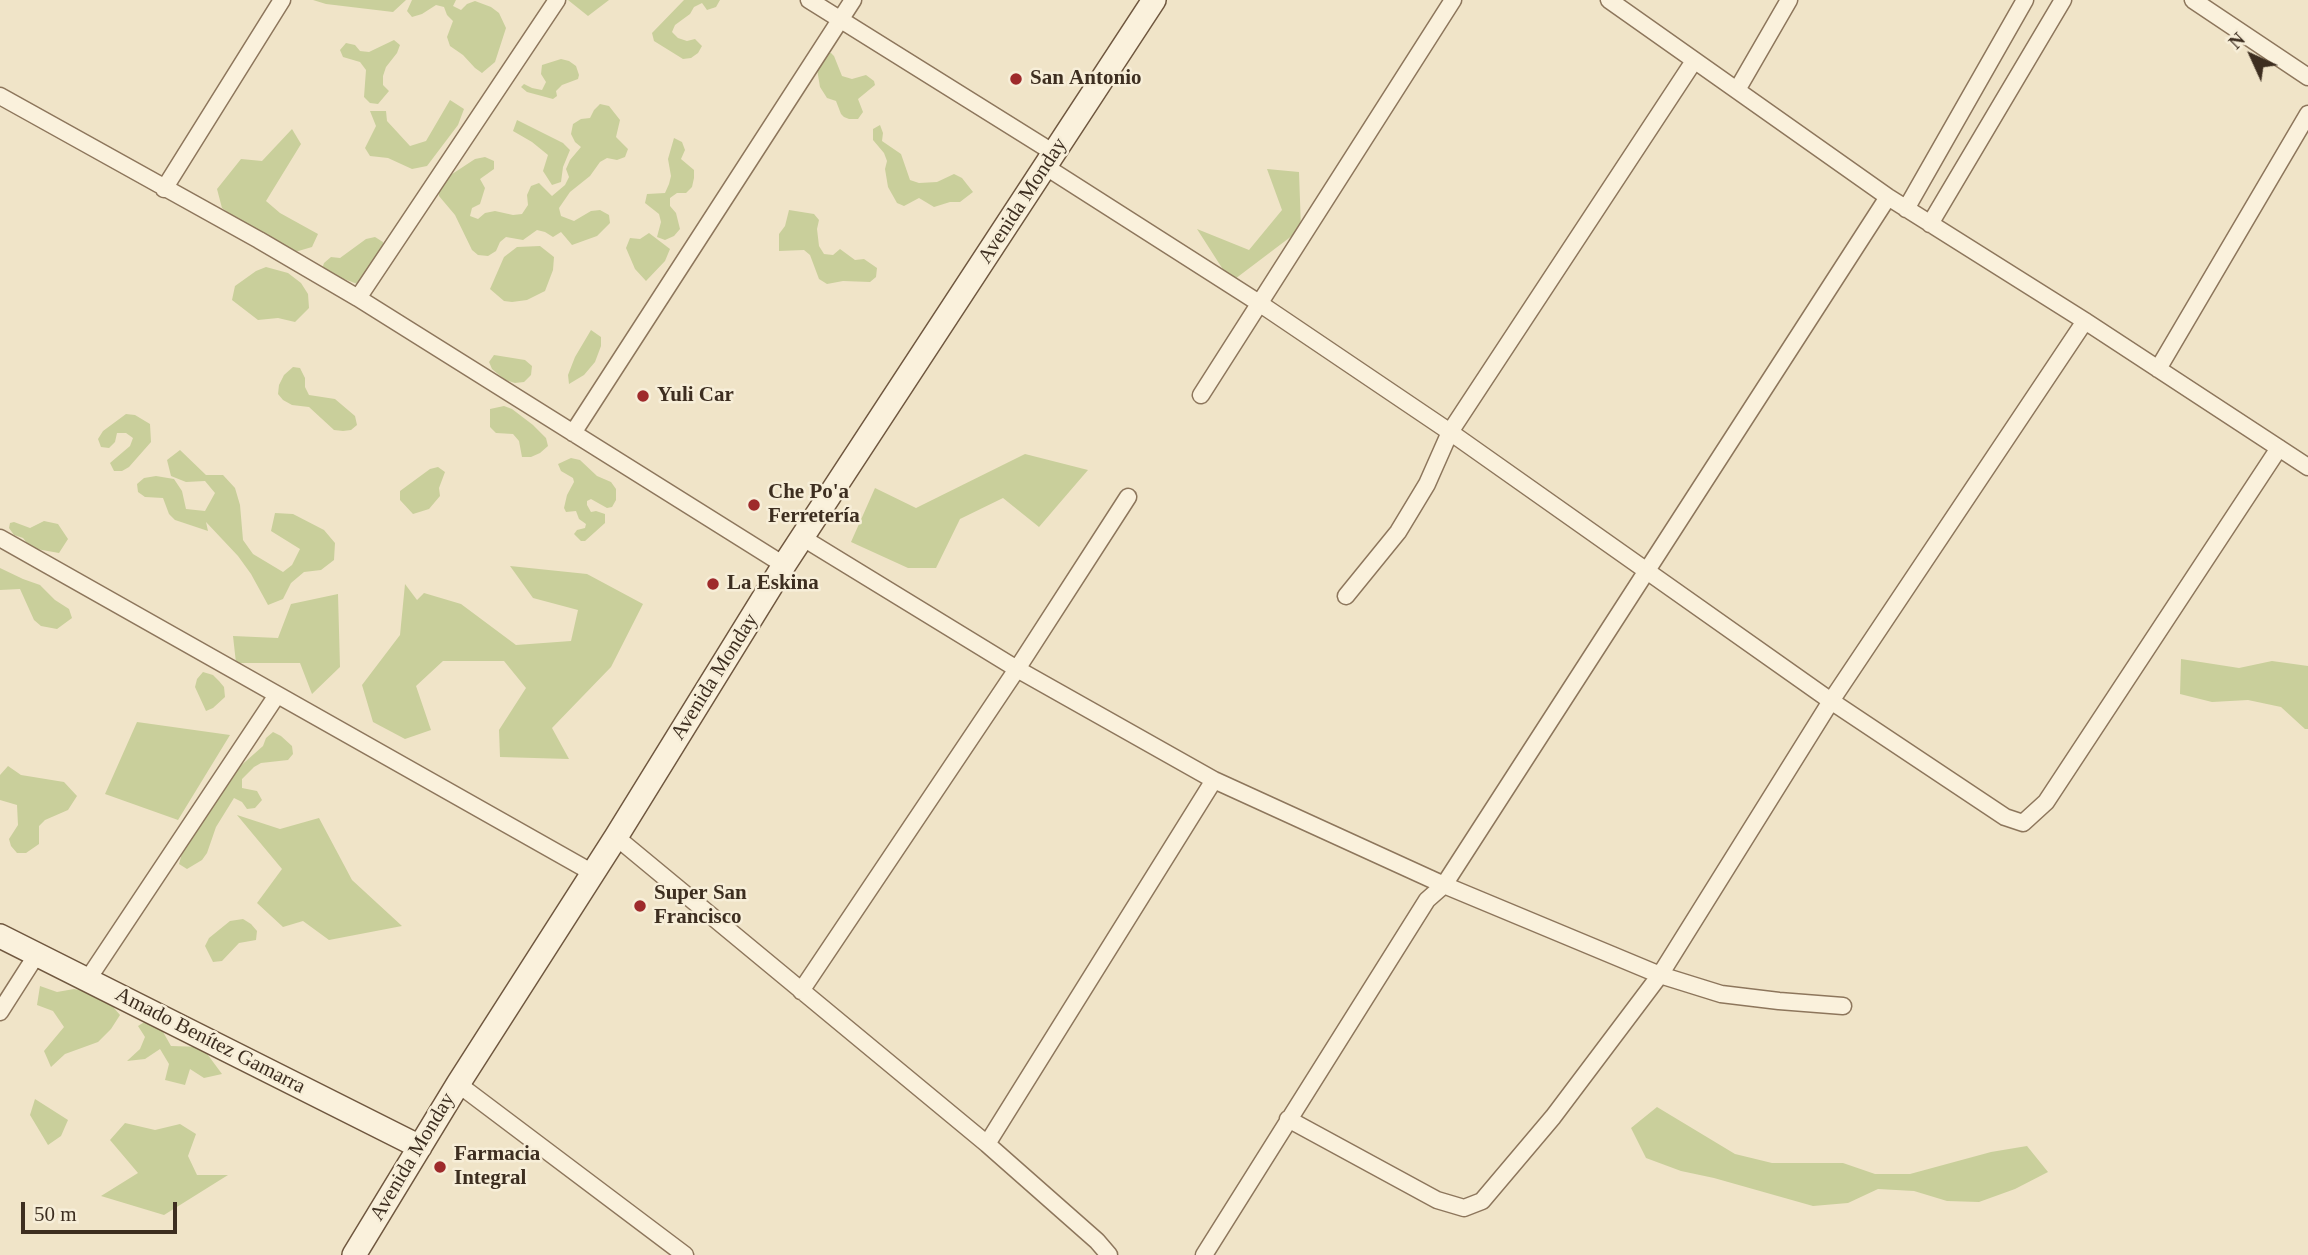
<!DOCTYPE html>
<html>
<head>
<meta charset="utf-8">
<style>
  body { margin:0 }
  #map { position:relative; width:2308px; height:1255px; overflow:hidden; background:#f0e4c8; font-family:"Times New Roman",serif }
  canvas { display:block }
  .north { position:absolute; left:2217px; top:21px; width:70px; height:70px; -webkit-text-stroke:5px #f7eed8; paint-order:stroke; rotate:315deg; font-size:19px; font-weight:700; line-height:28px; text-align:center; color:#3d2e20 }
  .north::after { content:''; display:block; margin:auto; width:24px; height:32px; background:#3d2e20; clip-path:polygon(50% 0,100% 100%,50% 72%,0 100%) }
  .scale { position:absolute; left:21px; top:1202px; width:156px; height:32px; box-sizing:border-box; border:4px solid #3d2e20; border-top:0; padding-left:9px; font-size:21px; line-height:24px; white-space:nowrap; color:#3d2e20; -webkit-text-stroke:5px #f7eed8; paint-order:stroke }
</style>
</head>
<body>
<div id="map">
<canvas width="2308" height="1255"></canvas>
<div class="north">N</div>
<div class="scale">50 m</div>
</div>
<script>
const ctx = document.querySelector('canvas').getContext('2d');
ctx.lineJoin = 'round';
function paint(path, color) {
  ctx.fillStyle = color;
  ctx.fill(path, 'evenodd');
}
function toPath(rows) {
  const path = new Path2D();
  for (const r of rows) {
    path.moveTo(r[0], r[1]);
    for (let i = 2; i < r.length; i += 2) path.lineTo(r[i], r[i + 1]);
  }
  return path;
}
function trace(path, color, width, dash) {
  ctx.strokeStyle = color;
  ctx.lineWidth = width;
  ctx.lineCap = dash ? 'butt' : 'round';
  ctx.setLineDash(dash || []);
  ctx.stroke(path);
}
function drawText(font, color, halo, rows, align = 'center') {
  ctx.font = font + ' "Times New Roman",serif';
  ctx.lineWidth = 5;
  ctx.setLineDash([]);
  ctx.textBaseline = 'middle';
  ctx.strokeStyle = halo;
  ctx.fillStyle = color;
  for (const [text, x, y, turn = 0] of rows) {
    ctx.save();
    ctx.translate(x, y);
    ctx.rotate((+turn || 0) * Math.PI / 180);
    ctx.textAlign = isNaN(turn) ? turn : align;
    if (halo) ctx.strokeText(text, 0, 0);
    ctx.fillText(text, 0, 0);
    ctx.restore();
  }
}
const green = toPath([
  [313,0,406,0,393,12,326,4],
  [412,0,456,0,453,6,461,10,467,4,475,1,491,7,499,13,506,28,495,62,482,73,475,68,463,55,450,46,447,37,453,21,447,15,444,7,436,5,422,14,412,17,407,11],
  [568,0,609,0,588,16],
  [684,0,720,0,716,7,707,10,702,3,694,7,690,14,675,25,672,32,678,38,687,41,695,39,702,46,698,53,691,58,683,59,654,41,652,33],
  [394,40,400,45,397,53,386,67,383,76,383,85,389,91,378,104,370,103,364,97,366,70,360,62,343,57,340,50,346,43,355,45,360,51,369,52],
  [826,53,831,53,834,56,842,76,852,79,866,75,874,81,875,85,858,99,863,112,858,119,849,119,844,117,841,114,836,101,827,98,820,87,817,69],
  [561,59,569,61,576,66,579,75,578,79,562,85,556,91,557,96,553,99,527,92,521,87,524,84,532,88,542,90,546,82,541,74,542,65],
  [450,100,464,109,458,125,427,166,412,169,388,158,370,156,365,148,376,126,370,111,386,111,387,121,410,146,426,141],
  [600,104,609,106,620,120,616,137,628,149,625,157,617,160,607,158,600,162,590,176,570,192,559,208,561,216,574,221,591,211,600,210,609,215,610,223,597,236,572,245,561,232,553,237,545,232,537,230,523,240,506,237,500,242,496,251,488,256,478,255,472,250,455,215,439,196,438,187,443,180,475,159,485,157,494,161,494,169,480,179,485,188,480,204,472,208,470,216,478,219,485,213,495,211,513,215,522,214,528,205,527,195,531,186,539,183,552,196,565,185,569,177,566,169,570,160,581,147,575,142,571,134,573,124,581,119,590,118,594,110],
  [517,120,563,143,570,150,563,167,561,182,552,185,543,171,548,155,532,142,513,131],
  [880,125,883,133,882,141,901,154,910,180,919,183,937,182,954,174,962,178,973,192,960,202,950,202,934,207,919,198,904,206,897,203,888,187,885,169,887,161,884,153,873,140,873,129],
  [292,129,301,144,266,201,280,213,318,234,312,247,295,252,245,225,222,208,217,189,241,159,262,161],
  [674,138,682,142,685,150,681,159,694,170,694,178,692,187,686,193,677,193,670,198,670,206,676,213,680,229,674,236,665,240,657,237,661,222,659,214,645,203,647,194,665,193,669,184,671,176,668,159],
  [1267,169,1299,172,1301,229,1231,282,1197,229,1249,250,1282,210],
  [789,210,814,214,819,220,817,229,819,246,824,254,833,255,840,249,855,260,864,259,877,268,876,277,870,282,843,281,827,284,819,279,810,255,804,250,779,251,779,234,785,226],
  [649,233,670,249,665,261,646,281,635,269,626,248,630,238,640,239],
  [375,237,383,242,384,251,360,285,344,279,336,279,321,272,324,263,331,257,340,258,366,239],
  [540,246,554,257,553,270,545,291,527,300,512,302,504,301,490,289,504,257,517,247],
  [266,267,288,273,301,283,308,294,309,308,295,322,278,318,258,320,232,300,235,286,256,271],
  [591,330,601,337,601,346,595,362,584,375,569,384,568,375,575,357],
  [494,355,525,360,532,366,531,375,524,382,515,383,505,380,492,369,489,362],
  [293,367,300,368,305,378,305,387,309,395,335,399,355,416,357,425,351,430,343,431,334,430,309,407,292,405,283,400,278,394,279,385,284,375],
  [504,406,512,409,533,425,546,438,548,446,540,453,531,457,522,457,519,441,513,434,496,433,490,427,490,409],
  [126,414,135,415,150,424,151,442,129,467,122,471,114,471,110,463,130,446,133,438,126,433,117,433,115,442,109,448,101,447,98,439,103,431],
  [180,450,206,475,223,475,235,488,240,505,243,540,253,554,283,572,292,565,300,549,271,531,275,513,293,514,324,530,335,543,334,560,321,570,304,572,291,583,283,599,268,605,251,574,238,556,206,522,208,531,175,520,169,514,163,498,145,497,138,492,137,484,144,478,156,476,174,479,182,491,186,509,205,511,215,493,205,481,186,482,171,476,167,460],
  [1025,454,1088,470,1039,527,1003,498,960,519,936,568,908,568,851,542,875,488,916,508],
  [571,458,580,460,597,476,611,482,616,489,616,500,612,507,607,508,591,499,587,501,587,505,591,512,596,511,605,514,605,523,585,541,581,541,574,534,577,530,585,528,586,524,579,519,576,511,566,512,564,508,567,495,574,482,573,478,561,471,558,464],
  [438,467,445,472,439,488,440,496,429,509,413,514,400,500,400,491,430,469],
  [44,521,58,524,68,539,59,553,31,548,23,538,14,535,9,528,10,523,14,522,30,528],
  [510,566,587,574,643,604,611,667,552,728,569,759,500,757,499,730,526,688,504,661,443,661,416,686,431,730,405,739,373,722,362,685,400,635,405,584,417,600,424,593,461,604,516,645,571,641,578,610,533,598],
  [0,568,23,579,40,585,55,600,69,609,72,618,57,629,41,626,34,620,20,589,0,590],
  [338,594,340,667,312,694,300,663,236,663,233,636,278,638,291,604],
  [2181,659,2239,668,2272,661,2308,666,2308,729,2305,729,2281,707,2248,700,2212,702,2180,694],
  [203,672,213,675,219,681,224,687,225,697,213,708,206,711,195,687,197,679],
  [137,722,230,735,178,820,105,794],
  [273,732,281,736,292,746,293,754,288,760,261,763,254,767,242,779,242,788,257,791,262,800,255,808,247,809,242,802,234,798,216,827,207,853,202,860,187,869,179,864,186,839,228,777,263,746,266,738],
  [8,766,21,775,64,782,77,796,68,810,45,820,39,826,39,844,26,853,17,853,11,846,9,839,18,825,17,805,0,800,0,775],
  [237,815,280,829,319,818,352,880,402,926,329,940,303,921,283,927,257,903,282,869],
  [243,919,251,924,257,931,256,940,239,943,222,961,213,962,205,946,209,938,230,921],
  [40,986,57,992,74,989,93,993,108,1001,120,1015,111,1029,98,1042,65,1054,51,1067,44,1051,64,1027,53,1011,37,1005],
  [154,1016,171,1046,202,1047,222,1074,204,1078,190,1069,185,1085,165,1080,169,1064,160,1049,145,1059,127,1061,140,1049,145,1037,138,1026],
  [35,1099,68,1120,61,1136,48,1145,30,1115],
  [1657,1107,1735,1154,1772,1163,1843,1163,1875,1174,1910,1174,1991,1152,2027,1146,2048,1172,2015,1189,1979,1202,1947,1201,1914,1191,1878,1189,1848,1203,1813,1206,1714,1178,1681,1171,1646,1158,1631,1128],
  [125,1123,155,1130,180,1124,196,1134,188,1156,197,1175,228,1175,164,1215,101,1196,138,1173,110,1140]
]);
const minor = toPath([
  [809,0,1054,153],
  [1609,0,1888,197,2085,321,2308,467],
  [2193,0,2308,77],
  [1737,90,1789,0],
  [0,96,259,240,358,298,784,565],
  [1046,167,1259,303,1450,432,1831,701,2005,817,2023,823,2046,802,2279,448],
  [164,189,282,0],
  [1906,209,2025,0],
  [1930,224,2063,0],
  [358,298,557,0],
  [2158,369,2308,114],
  [1201,395,1453,0],
  [573,433,853,0],
  [0,538,593,873],
  [803,538,1017,669,1214,780,1444,885,1660,975,1721,994,1779,1001,1843,1006],
  [1346,596,1398,532,1427,484,1450,432,1694,61],
  [616,837,987,1144,1097,1241,1109,1255],
  [88,979,277,695],
  [801,991,1017,669,1128,497],
  [0,1012,37,954],
  [458,1084,685,1255],
  [1288,1119,1437,1200,1464,1208,1482,1201,1553,1117,1660,975,1831,701,2085,321],
  [987,1144,1214,780],
  [1204,1255,1427,900,1444,885,1888,197]
]);
const secondary = toPath([
  [0,936,420,1147],
  [354,1255,458,1084,616,837,784,565,1154,0]
]);
const markers = [
  [1016,79,7,"#9e2a2b"],
  [643,396,7,"#9e2a2b"],
  [754,505,7,"#9e2a2b"],
  [713,584,7,"#9e2a2b"],
  [640,906,7,"#9e2a2b"],
  [440,1167,7,"#9e2a2b"]
];
const poiNames = [
  ["San Antonio",1030,79],
  ["Yuli Car",657,396],
  ["Che Po'a",768,493],
  ["Ferretería",768,517],
  ["La Eskina",727,584],
  ["Super San",654,894],
  ["Francisco",654,918],
  ["Farmacia",454,1155],
  ["Integral",454,1179]
];
const streetNames = [
  ["Avenida Monday",1023,201,-57],
  ["Avenida Monday",715,677,-58],
  ["Amado Benítez Gamarra",210,1041,27],
  ["Avenida Monday",413,1157,-59]
];
paint(green, '#c9cf9b');
trace(minor, '#8d765c', 19);
trace(secondary, '#6f573f', 26);
trace(minor, '#faf1dc', 16);
trace(secondary, '#faf1dc', 23);
for (const [x, y, r, color] of markers) {
  const dot = new Path2D();
  dot.arc(x, y, r, 0, 2 * Math.PI);
  ctx.fillStyle = color;
  ctx.fill(dot);
  trace(dot, '#f7eed8', 2.5);
}
drawText('bold 21px', '#3d2e20', '#f7eed8', poiNames, 'left');
drawText('21px', '#3d2e20', '#f7eed8', streetNames);
</script>
</body>
</html>
